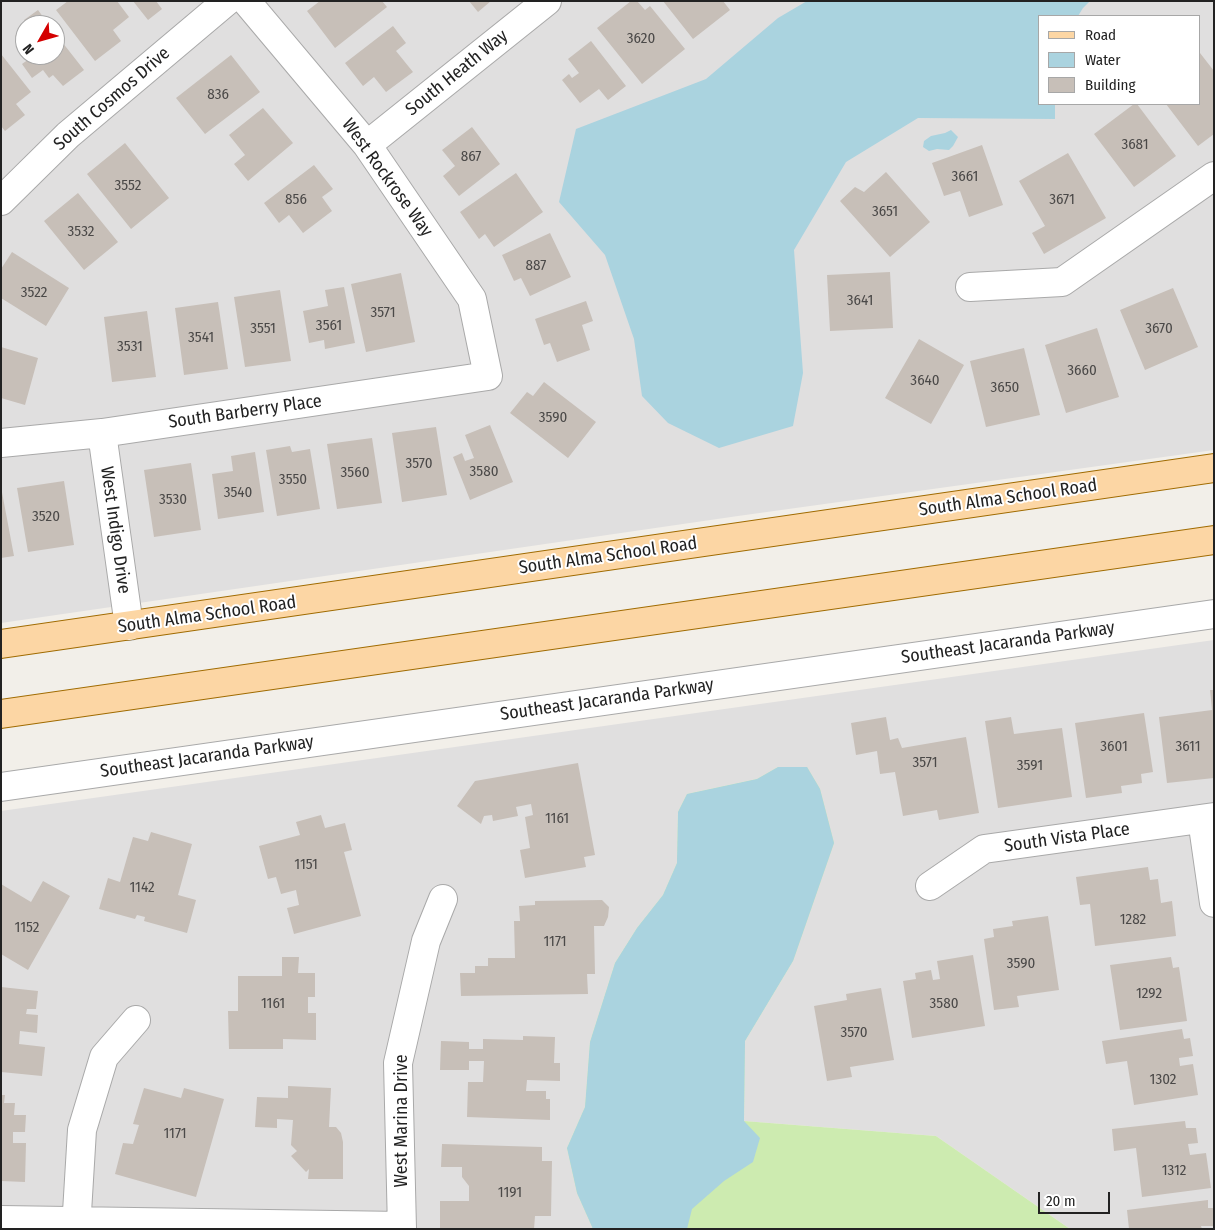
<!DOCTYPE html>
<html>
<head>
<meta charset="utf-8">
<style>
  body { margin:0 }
  #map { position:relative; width:1215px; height:1230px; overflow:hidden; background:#f2efe9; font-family:"Fira Sans Condensed",sans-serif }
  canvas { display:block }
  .frame { position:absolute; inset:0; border:2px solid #222; pointer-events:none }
  .legend { position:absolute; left:1038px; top:15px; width:162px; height:90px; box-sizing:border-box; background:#fff; border:1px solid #a7a7a7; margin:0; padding:6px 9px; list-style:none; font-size:15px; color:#222 }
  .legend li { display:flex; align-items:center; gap:10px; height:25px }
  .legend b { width:25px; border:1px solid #a7a7a7 }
  .north { position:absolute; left:15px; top:15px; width:50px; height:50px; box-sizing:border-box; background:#fff; border:1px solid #a7a7a7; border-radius:50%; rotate:232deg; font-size:14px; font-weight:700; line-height:20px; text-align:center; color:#222 }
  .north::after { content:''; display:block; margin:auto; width:18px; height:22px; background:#d40000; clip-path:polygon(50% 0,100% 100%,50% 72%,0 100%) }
  .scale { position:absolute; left:1038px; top:1192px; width:72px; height:22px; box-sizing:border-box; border:2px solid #222; border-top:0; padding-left:6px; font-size:15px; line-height:18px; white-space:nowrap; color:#222; -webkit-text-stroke:4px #fff; paint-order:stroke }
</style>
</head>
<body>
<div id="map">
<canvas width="1215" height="1230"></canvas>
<div class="frame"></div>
<ul class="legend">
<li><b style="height:6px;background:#fcd6a4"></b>Road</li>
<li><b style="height:14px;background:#aad3df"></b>Water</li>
<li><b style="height:14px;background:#c7bfb8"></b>Building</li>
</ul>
<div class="north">N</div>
<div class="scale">20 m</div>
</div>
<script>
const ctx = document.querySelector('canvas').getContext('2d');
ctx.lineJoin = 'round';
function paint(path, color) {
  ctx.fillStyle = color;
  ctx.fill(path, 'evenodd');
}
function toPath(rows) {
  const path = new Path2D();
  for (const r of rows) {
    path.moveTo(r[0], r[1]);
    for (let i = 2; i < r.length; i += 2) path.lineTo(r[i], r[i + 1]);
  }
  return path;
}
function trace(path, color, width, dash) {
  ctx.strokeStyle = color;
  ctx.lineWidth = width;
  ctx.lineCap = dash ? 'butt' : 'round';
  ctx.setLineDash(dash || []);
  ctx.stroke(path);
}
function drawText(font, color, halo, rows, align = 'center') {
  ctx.font = font + ' "Fira Sans Condensed",sans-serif';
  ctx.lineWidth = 4;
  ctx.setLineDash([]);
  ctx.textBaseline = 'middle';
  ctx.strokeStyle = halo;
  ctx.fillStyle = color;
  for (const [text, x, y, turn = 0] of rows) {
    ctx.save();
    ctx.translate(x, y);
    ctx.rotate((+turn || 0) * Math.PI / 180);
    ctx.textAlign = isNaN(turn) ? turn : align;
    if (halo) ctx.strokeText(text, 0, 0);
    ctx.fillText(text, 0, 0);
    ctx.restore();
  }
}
const residential = toPath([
  [1,1,1214,1,1214,450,738,516,1,623],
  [1039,16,1199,16,1199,104,1039,104],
  [25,25,55,25,55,55,25,55],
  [1214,640,1214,1229,1070,1229,936,1136,744,1121,745,1041,793,961,778,767,757,779,687,794,678,812,677,863,663,895,637,928,615,963,590,1042,585,1107,567,1148,577,1193,593,1229,1,1229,1,811]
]);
const grass = toPath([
  [778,767,807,767,820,789,834,843,793,961,745,1041,744,1121,936,1136,1070,1229,593,1229,577,1193,567,1148,585,1107,590,1042,615,963,637,928,663,895,677,863,678,812,687,794,757,779]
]);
const water = toPath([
  [807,1,1090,1,1083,8,1078,16,1039,16,1039,104,1055,104,1055,119,918,118,846,162,794,250,803,373,793,426,719,448,668,423,642,396,634,339,605,255,559,202,576,129,706,79,778,18],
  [951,130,958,137,953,146,949,150,937,149,929,151,923,147,924,141,931,136,945,133],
  [778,767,807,767,820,789,834,843,793,961,745,1041,744,1121,760,1138,753,1162,724,1181,692,1209,687,1229,593,1229,577,1193,567,1148,585,1107,590,1042,615,963,637,928,663,895,677,863,678,812,687,794,757,779]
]);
const building = toPath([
  [68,1,117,1,129,17,113,30,121,41,95,61,56,10],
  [133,1,156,1,162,9,148,20],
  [320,1,382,1,387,7,335,48,307,11],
  [469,1,491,1,478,12],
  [631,1,637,1,645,10,650,6,685,49,642,84,597,28],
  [663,1,723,1,730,10,693,39],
  [38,10,49,25,28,25,24,20],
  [393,26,406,43,396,51,413,72,386,92,374,77,363,86,345,63],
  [25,29,25,49,15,36],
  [55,33,84,70,63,86,53,75,49,78,43,70,32,78,22,64,32,57,30,55,55,55],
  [591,41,626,86,608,100,599,89,580,103,562,80,569,74,572,78,579,73,568,59],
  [1200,53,1214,71,1214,134,1198,146,1166,104,1199,104,1199,54],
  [1,54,31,92,16,104,25,115,5,131,1,126],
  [231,55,260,92,205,134,176,98],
  [1134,104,1137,104,1176,156,1134,187,1094,134],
  [263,108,293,143,248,181,234,164,245,155,229,135],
  [472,127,500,164,459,196,443,176,455,166,442,150],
  [125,143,169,198,131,229,87,174],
  [982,145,1003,205,969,217,960,191,944,196,932,163],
  [1068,153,1106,218,1044,254,1032,233,1045,226,1019,181],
  [314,165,333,189,322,197,332,211,303,233,289,215,279,223,264,203],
  [886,172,930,222,890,257,840,201,855,187,864,192],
  [516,173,543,212,494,247,485,234,479,239,460,212],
  [78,193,118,242,84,270,44,221],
  [550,233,571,277,530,296,521,278,514,281,502,255],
  [12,252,69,288,46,326,1,298,1,269],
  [890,272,893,328,830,331,827,275],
  [401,273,415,342,366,352,351,284],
  [344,287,355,343,325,349,324,340,309,343,303,311,328,306,325,290],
  [1173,288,1198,347,1145,370,1120,310],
  [280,290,291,361,245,367,234,297],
  [586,301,593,321,582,325,590,350,557,362,550,343,544,345,535,319],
  [218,302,228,369,184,375,175,308],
  [147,311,156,377,112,382,104,317],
  [1097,328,1119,397,1066,413,1045,345],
  [919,339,964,365,931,424,885,398],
  [1,347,38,358,25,405,1,398],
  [1024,348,1040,415,986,427,970,361],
  [544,382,596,422,568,458,510,413,527,392,533,396],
  [490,425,513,482,470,500,453,457,462,453,465,461,474,458,465,435],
  [436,427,447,495,402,502,392,433],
  [372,438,382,503,337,509,327,444],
  [290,446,292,452,310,449,320,509,277,516,266,450],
  [255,452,264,512,218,519,212,474,233,471,231,456],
  [191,463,201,530,154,537,144,470],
  [64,481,74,545,28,552,17,488],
  [1,487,14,556,1,558],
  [1210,690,1214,690,1214,778,1167,783,1159,717,1212,710],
  [1144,713,1153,772,1141,774,1142,783,1121,786,1122,793,1086,798,1075,723],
  [886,717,890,740,898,738,902,748,966,737,979,813,939,820,937,810,903,816,895,772,880,774,877,751,856,755,851,723],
  [1011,717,1014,734,1062,728,1072,797,998,808,985,721],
  [578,763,595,855,584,857,586,867,525,878,520,850,530,848,525,817,533,815,531,804,516,807,518,816,493,821,492,815,484,816,481,824,457,806,475,781],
  [321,815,325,828,345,823,352,850,344,852,361,916,294,934,287,908,299,905,296,890,281,894,276,877,268,879,259,846,300,835,296,822],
  [151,832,192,844,178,895,196,900,187,933,144,921,145,917,137,915,135,919,99,909,108,878,120,882,133,837,148,841],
  [1148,867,1150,880,1158,879,1161,903,1172,901,1176,936,1095,946,1090,904,1080,905,1076,877],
  [43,881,70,896,28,970,1,954,1,884,31,902],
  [602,900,609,907,608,917,604,926,594,926,595,974,587,974,588,994,461,996,460,973,475,973,475,966,488,966,488,958,515,958,514,921,520,921,519,906,535,905,535,901],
  [1048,916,1059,990,1017,996,1019,1007,994,1010,984,939,994,937,993,929,1013,926,1012,921],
  [973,955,985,1026,912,1038,903,981,916,979,915,973,931,970,933,980,940,979,937,961],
  [282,957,299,957,298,973,315,973,315,997,308,997,308,1013,316,1013,316,1040,283,1039,283,1049,229,1049,228,1011,238,1011,238,976,282,976],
  [1171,957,1173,968,1179,967,1187,1021,1120,1030,1110,965],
  [1,987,38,991,36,1009,27,1009,26,1014,38,1015,37,1033,20,1031,19,1044,45,1047,42,1076,1,1072],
  [881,988,894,1060,850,1067,852,1077,827,1081,814,1006,847,1000,846,994],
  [1182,1029,1184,1039,1190,1038,1193,1056,1179,1058,1180,1066,1193,1064,1198,1095,1134,1105,1127,1061,1106,1064,1102,1041],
  [523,1036,555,1037,554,1063,560,1063,560,1081,527,1080,526,1091,546,1091,546,1099,550,1099,550,1120,467,1117,468,1082,483,1082,484,1061,469,1061,469,1070,440,1070,441,1041,469,1042,469,1049,483,1049,483,1039,523,1040],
  [288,1086,331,1088,329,1127,336,1127,341,1133,343,1142,343,1179,308,1179,309,1169,306,1172,291,1156,297,1151,291,1145,293,1120,277,1119,277,1128,255,1127,257,1097,288,1098],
  [144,1088,181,1098,184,1088,224,1099,196,1197,115,1174,123,1143,133,1144,139,1125,133,1124],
  [1,1095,5,1095,4,1103,15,1103,14,1115,26,1115,25,1132,13,1132,13,1143,26,1143,25,1182,1,1181],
  [1185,1121,1186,1128,1196,1128,1198,1143,1188,1144,1190,1155,1206,1153,1211,1188,1142,1197,1136,1148,1114,1151,1112,1129],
  [442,1144,542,1147,542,1161,552,1161,551,1216,535,1216,534,1229,440,1229,440,1201,469,1201,469,1186,462,1177,462,1167,441,1167],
  [1208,1200,1208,1208,1214,1208,1214,1226,1201,1226,1202,1229,1129,1229,1127,1210]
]);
const minor = toPath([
  [367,145,547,1],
  [1,201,68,135,227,1],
  [970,287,1062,282,1214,176],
  [102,433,129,626],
  [1,443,102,433,488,376,472,299,367,145,246,1],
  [1,787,1214,614],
  [1202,819,1214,903],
  [930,886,984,849,1214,817],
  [1,1220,402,1226],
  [76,1229,82,1130,104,1057,136,1020],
  [402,1229,398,1063,426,941,443,899]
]);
const major = toPath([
  [1,644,1214,468],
  [1,714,1214,540]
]);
const numberNames = [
  ["3620",641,39],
  ["836",218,95],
  ["3681",1135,145],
  ["867",471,157],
  ["3661",965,177],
  ["3552",128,186],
  ["856",296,200],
  ["3671",1062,200],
  ["3651",885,212],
  ["3532",81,232],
  ["887",536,266],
  ["3522",34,293],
  ["3641",860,301],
  ["3571",383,313],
  ["3561",329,326],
  ["3551",263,329],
  ["3670",1159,329],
  ["3541",201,338],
  ["3531",130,347],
  ["3660",1082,371],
  ["3640",925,381],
  ["3650",1005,388],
  ["3590",553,418],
  ["3570",419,464],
  ["3580",484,472],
  ["3560",355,473],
  ["3550",293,480],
  ["3540",238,493],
  ["3530",173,500],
  ["3520",46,517],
  ["3601",1114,747],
  ["3611",1188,747],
  ["3571",925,763],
  ["3591",1030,766],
  ["1161",557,819],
  ["1151",306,865],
  ["1142",142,888],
  ["1282",1133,920],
  ["1152",27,928],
  ["1171",555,942],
  ["3590",1021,964],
  ["1292",1149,994],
  ["1161",273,1004],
  ["3580",944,1004],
  ["3570",854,1033],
  ["1302",1163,1080],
  ["1171",175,1134],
  ["1312",1174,1171],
  ["1191",510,1193]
];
const streetNames = [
  ["South Heath Way",457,73,-39],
  ["South Cosmos Drive",112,99,-41],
  ["West Rockrose Way",387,178,54],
  ["South Barberry Place",245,412,-8],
  ["South Alma School Road",1008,498,-8],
  ["West Indigo Drive",115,530,82],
  ["South Alma School Road",608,556,-8],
  ["South Alma School Road",207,615,-8],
  ["Southeast Jacaranda Parkway",1008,643,-8],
  ["Southeast Jacaranda Parkway",607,700,-8],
  ["Southeast Jacaranda Parkway",207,757,-8],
  ["South Vista Place",1067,838,-8],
  ["West Marina Drive",402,1121,-90]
];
paint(residential, '#e0dfdf');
paint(grass, '#cdebb0');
paint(water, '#aad3df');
paint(building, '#c7bfb8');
trace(minor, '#a9a9a9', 30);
trace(major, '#a06b00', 30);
trace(minor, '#fff', 28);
trace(major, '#fcd6a4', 28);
drawText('15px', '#4b4948', null, numberNames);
drawText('18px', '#222', '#fff', streetNames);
</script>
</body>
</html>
